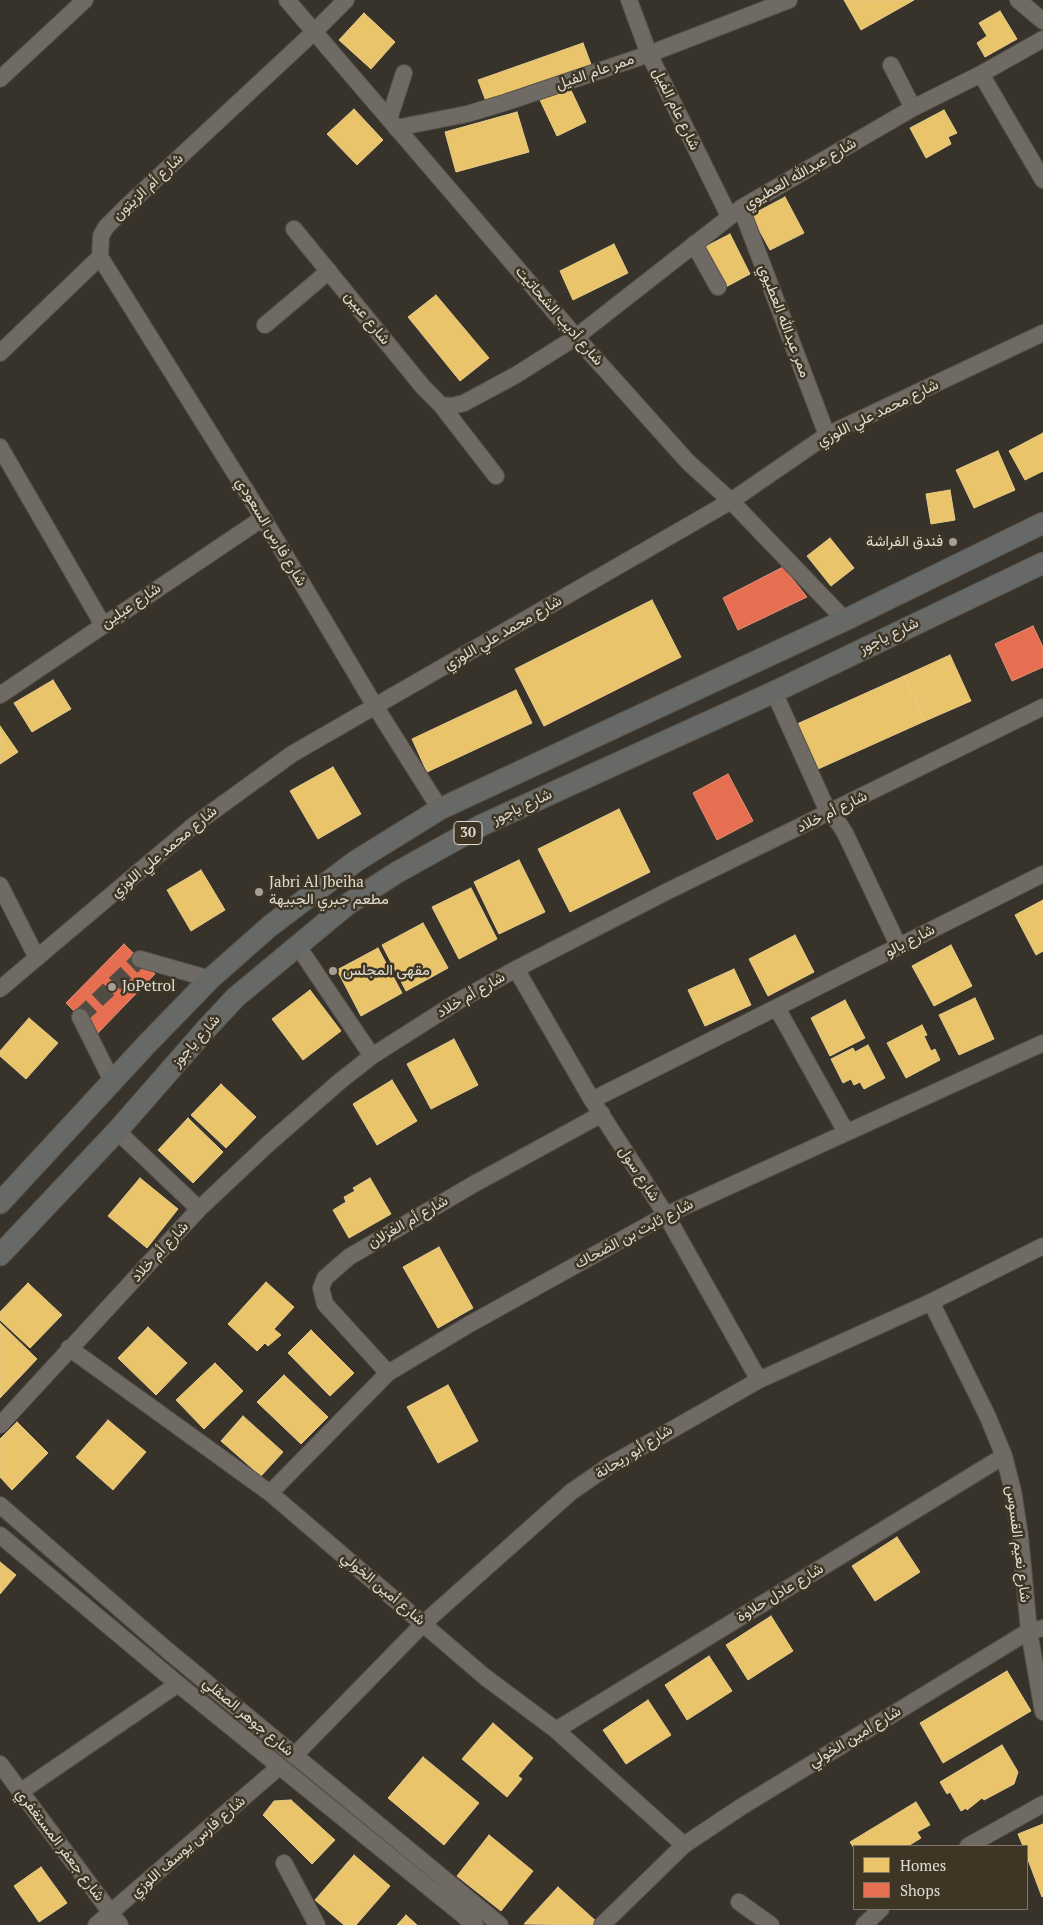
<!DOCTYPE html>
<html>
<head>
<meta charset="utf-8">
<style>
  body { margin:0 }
  #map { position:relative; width:1043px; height:1925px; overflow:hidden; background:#38332a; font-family:"PT Serif",serif }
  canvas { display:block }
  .legend { position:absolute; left:853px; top:1845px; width:175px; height:65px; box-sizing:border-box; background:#3e3524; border:1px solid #7f7769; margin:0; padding:6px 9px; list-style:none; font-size:15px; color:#e0dbd1 }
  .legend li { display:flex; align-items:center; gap:10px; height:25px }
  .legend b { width:25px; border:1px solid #7f7769 }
</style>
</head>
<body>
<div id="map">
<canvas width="1043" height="1925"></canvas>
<ul class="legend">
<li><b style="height:14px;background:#e9c46a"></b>Homes</li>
<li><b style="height:14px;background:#e76f51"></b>Shops</li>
</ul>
</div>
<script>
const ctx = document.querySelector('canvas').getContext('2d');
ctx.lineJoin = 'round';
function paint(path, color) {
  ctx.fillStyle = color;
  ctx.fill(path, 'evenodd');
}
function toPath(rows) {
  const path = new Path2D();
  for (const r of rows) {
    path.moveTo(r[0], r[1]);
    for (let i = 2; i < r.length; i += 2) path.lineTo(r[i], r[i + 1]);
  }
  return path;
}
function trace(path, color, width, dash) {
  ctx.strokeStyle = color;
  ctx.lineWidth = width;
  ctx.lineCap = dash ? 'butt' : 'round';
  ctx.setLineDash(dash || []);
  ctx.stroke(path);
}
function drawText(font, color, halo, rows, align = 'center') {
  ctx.font = font + ' "PT Serif",Vazirmatn,serif';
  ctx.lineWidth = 5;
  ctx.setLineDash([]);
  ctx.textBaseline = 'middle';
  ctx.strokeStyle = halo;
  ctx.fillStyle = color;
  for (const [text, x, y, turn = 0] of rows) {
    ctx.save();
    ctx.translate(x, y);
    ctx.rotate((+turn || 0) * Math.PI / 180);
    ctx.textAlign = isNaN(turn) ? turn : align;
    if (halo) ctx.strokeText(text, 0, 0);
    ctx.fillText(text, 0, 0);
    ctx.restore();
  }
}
const homes = toPath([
  [844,0,914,0,861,30,844,0],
  [1000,11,1017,39,985,57,977,43,987,36,979,23,1000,11],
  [364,13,395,42,371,69,339,40,364,13],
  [583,43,592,67,487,104,478,80,583,43],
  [569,86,586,122,557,136,540,100,569,86],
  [354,109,383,140,357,165,327,134,354,109],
  [944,110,957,133,948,137,951,144,926,158,910,128,944,110],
  [517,112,529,152,456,172,445,132,517,112],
  [785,197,804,233,770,250,751,215,785,197],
  [730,234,750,274,722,289,701,249,730,234],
  [614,244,628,273,573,300,560,271,614,244],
  [436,295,489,358,460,381,408,317,436,295],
  [1043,433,1043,471,1025,480,1009,451,1043,433],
  [998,451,1015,490,974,508,956,470,998,451],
  [950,490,955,520,931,524,926,494,950,490],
  [830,538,854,568,831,586,807,556,830,538],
  [652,600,681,657,544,726,515,669,652,600],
  [950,655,971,701,925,721,904,676,950,655],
  [904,676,925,721,818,769,797,724,904,676],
  [53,680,71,709,32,732,14,703,53,680],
  [516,690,532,723,427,772,412,739,516,690],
  [0,726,18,752,0,764,0,726],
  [333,767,361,814,318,839,290,791,333,767],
  [619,809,650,872,570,912,538,849,619,809],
  [519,860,545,912,499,934,474,882,519,860],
  [201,870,225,910,191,931,167,890,201,870],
  [471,888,497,939,459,959,432,907,471,888],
  [1043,900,1043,951,1036,955,1015,915,1043,900],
  [423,923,448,968,406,991,382,945,423,923],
  [795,935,814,972,768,996,749,959,795,935],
  [951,945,972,986,934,1006,912,966,951,945],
  [378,948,402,993,361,1016,337,970,378,948],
  [734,969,751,1005,705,1026,688,990,734,969],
  [310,990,341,1031,303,1060,272,1019,310,990],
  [975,998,994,1039,959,1055,939,1015,975,998],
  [845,1000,865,1038,830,1056,811,1018,845,1000],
  [29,1018,58,1043,26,1079,0,1056,0,1051,29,1018],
  [922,1025,927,1035,924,1036,931,1051,935,1049,940,1060,906,1078,887,1043,922,1025],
  [454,1039,478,1085,431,1109,407,1064,454,1039],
  [868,1045,885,1078,864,1089,860,1082,854,1085,851,1079,843,1083,831,1059,853,1048,855,1052,868,1045],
  [392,1080,417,1121,377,1145,353,1104,392,1080],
  [221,1084,256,1117,226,1148,191,1115,221,1084],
  [188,1118,223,1152,193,1183,158,1150,188,1118],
  [140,1178,178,1209,147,1248,108,1216,140,1178],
  [370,1178,391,1214,349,1238,333,1210,346,1202,344,1197,355,1191,353,1188,370,1178],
  [439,1247,473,1308,438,1328,403,1267,439,1247],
  [266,1282,294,1307,274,1329,281,1335,268,1346,265,1343,257,1351,228,1324,266,1282],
  [28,1283,62,1315,30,1348,0,1320,0,1312,28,1283],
  [0,1323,37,1359,0,1398,0,1323],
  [148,1327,187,1363,156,1395,118,1358,148,1327],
  [311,1330,354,1373,330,1396,288,1353,311,1330],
  [215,1363,243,1391,204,1429,176,1400,215,1363],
  [284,1375,328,1417,301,1444,257,1402,284,1375],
  [448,1385,478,1441,438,1463,407,1407,448,1385],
  [243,1416,283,1452,261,1476,221,1441,243,1416],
  [108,1420,146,1452,113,1490,76,1457,108,1420],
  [17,1422,48,1453,12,1490,0,1477,0,1439,17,1422],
  [897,1537,920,1572,875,1601,852,1566,897,1537],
  [0,1562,16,1575,0,1594,0,1562],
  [771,1616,793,1651,748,1680,726,1645,771,1616],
  [709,1656,732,1691,687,1720,665,1685,709,1656],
  [1007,1671,1031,1711,943,1763,920,1723,1007,1671],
  [648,1700,671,1735,626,1764,603,1730,648,1700],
  [493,1723,533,1758,518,1776,522,1779,507,1797,462,1759,493,1723],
  [1002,1745,1018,1772,1014,1784,984,1800,982,1798,967,1810,966,1808,961,1811,950,1792,947,1794,940,1782,1002,1745],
  [423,1757,479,1803,444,1845,388,1798,423,1757],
  [291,1800,335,1840,312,1864,263,1815,274,1801,291,1800],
  [916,1802,930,1825,917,1832,921,1838,908,1846,854,1846,854,1848,850,1842,916,1802],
  [1043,1824,1043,1896,1042,1897,1027,1857,1027,1846,1023,1846,1018,1834,1043,1824],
  [489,1835,533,1871,501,1911,457,1876,489,1835],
  [354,1855,390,1886,356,1925,344,1925,315,1900,354,1855],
  [41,1867,67,1903,39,1922,14,1886,41,1867],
  [558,1887,597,1922,595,1925,524,1924,558,1887],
  [406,1915,417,1925,397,1925,406,1915]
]);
const shops = toPath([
  [783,567,807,597,738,630,723,598,783,567],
  [1033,626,1043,647,1043,667,1012,681,995,644,1033,626],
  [728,774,753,821,717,840,693,793,728,774],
  [124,944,155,974,97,1034,66,1003,124,944]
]);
const minorTunnel = toPath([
  [80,1017,140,959]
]);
const minor = toPath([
  [287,0,576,337,688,462,731,501,845,620],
  [629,0,649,54,729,216],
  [1018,0,1043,21],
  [891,65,913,108],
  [981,74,1043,180],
  [0,79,85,0],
  [389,119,404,73],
  [396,128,467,114,507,102,649,54,789,0],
  [741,208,827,435],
  [294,229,423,387,441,405,496,476],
  [694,244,718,287],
  [100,257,263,518,375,706,440,809],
  [265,325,329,271],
  [0,353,100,257,101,236,106,227,127,206,314,32,346,0],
  [441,405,452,406,464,403,516,375,576,337,741,208,913,108,981,74,1043,39],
  [0,447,103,625],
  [774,692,829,814,838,822,845,833,899,947],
  [0,695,263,518],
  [0,885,37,958],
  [297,945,372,1056],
  [140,959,210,979],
  [516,969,592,1100,666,1215,759,1380],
  [0,989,194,825,292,754,731,501,827,435,1043,333],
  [777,1008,846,1132],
  [80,1017,112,1081],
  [592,1100,1043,874],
  [117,1131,199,1209],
  [931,1302,987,1415,1004,1456,1013,1491,1020,1536,1029,1631,1043,1712],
  [69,1348,270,1493,485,1677,556,1730,684,1845],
  [388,1373,325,1304,321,1288,325,1278,349,1257,474,1184,602,1114],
  [0,1425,199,1209,267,1145,339,1082,372,1056,460,1000,516,969,666,892,1043,707],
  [270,1493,388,1373,468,1325,666,1215,1043,1043],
  [0,1505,167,1650,500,1925],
  [0,1535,178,1684,475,1925],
  [556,1730,1004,1456],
  [294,1756,424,1623,571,1492,610,1465,759,1380,931,1302,1043,1246],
  [0,1764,120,1925],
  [20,1792,178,1684],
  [968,1846,1043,1804],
  [284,1863,317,1925],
  [739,1902,771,1925],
  [96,1925,279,1767],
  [602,1925,684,1845,741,1807,1029,1631,1043,1628],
  [864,1925,881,1909]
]);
const major = toPath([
  [0,1203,145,1046,210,979,270,926,356,861,440,809,845,620,1043,523],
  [0,1255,117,1131,207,1028,236,997,348,904,396,873,482,825,774,692,1043,563]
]);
const markers = [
  [953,542,5,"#a5a097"],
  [259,892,5,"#a5a097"],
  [333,971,5,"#a5a097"],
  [112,987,5,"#a5a097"]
];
const shields = [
  [468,833,28]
];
const shieldNames = [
  ["30",468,833]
];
const streetNames = [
  ["ممر عام الفيل",595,72,-19],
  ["شارع عام الفيل",676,109,64],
  ["شارع عبدالله العطيوي",800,174,-30],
  ["شارع أم الزيتون",148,187,-43],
  ["شارع أديب الشحاتيت",559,316,49],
  ["شارع عبين",367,318,51],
  ["ممر عبدالله العطيوي",784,321,69],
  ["شارع محمد علي اللوزي",878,413,-26],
  ["شارع فارس السعودي",271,532,59],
  ["شارع عبلين",131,606,-34],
  ["شارع محمد علي اللوزي",503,633,-30],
  ["شارع ياجوز",889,636,-26],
  ["شارع ياجوز",522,807,-25],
  ["شارع أم خلاد",832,812,-26],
  ["شارع محمد علي اللوزي",164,852,-40],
  ["شارع يالو",910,941,-27],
  ["شارع أم خلاد",471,995,-30],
  ["شارع ياجوز",196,1041,-48],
  ["شارع سول",639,1174,57],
  ["شارع أم الغزلان",408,1222,-30],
  ["شارع ثابت بن الضحاك",634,1234,-28],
  ["شارع أم خلاد",160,1252,-47],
  ["شارع أبو ريحانة",634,1452,-32],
  ["شارع نعيم القسوس",1018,1544,83],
  ["شارع أمين الخولي",383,1589,40],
  ["شارع عادل حلاوة",780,1593,-31],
  ["شارع جوهر الصقلي",248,1717,40],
  ["شارع أمين الخولي",855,1737,-31],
  ["شارع جعفر المستغفري",60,1845,53],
  ["شارع فارس يوسف اللوزي",188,1847,-41]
];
const poiNames = [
  ["فندق الفراشة",943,542,"right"],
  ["Jabri Al Jbeiha",269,883],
  ["مطعم جبري الجبيهة",269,900],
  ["مقهى المجلس",343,971],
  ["JoPetrol",122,987]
];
paint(homes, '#e9c46a');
trace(homes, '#e6cb89', 1);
paint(shops, '#e76f51');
trace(shops, '#e58f77', 1);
trace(minorTunnel, '#514c43', 16, [16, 8]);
trace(minor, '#555149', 18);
trace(major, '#555149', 23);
trace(minor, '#6f6a63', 16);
trace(major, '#676966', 21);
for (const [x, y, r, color] of markers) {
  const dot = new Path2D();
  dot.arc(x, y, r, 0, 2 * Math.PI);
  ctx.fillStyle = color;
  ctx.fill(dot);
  trace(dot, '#3e3524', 2);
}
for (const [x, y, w] of shields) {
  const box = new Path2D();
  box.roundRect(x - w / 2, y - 11.5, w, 23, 4);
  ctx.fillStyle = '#3e3524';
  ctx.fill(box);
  trace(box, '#e0dbd1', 1);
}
drawText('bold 14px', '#e0dbd1', null, shieldNames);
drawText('15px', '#e0dbd1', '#3e3524', streetNames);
drawText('15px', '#e0dbd1', '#3e3524', poiNames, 'left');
</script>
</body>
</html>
